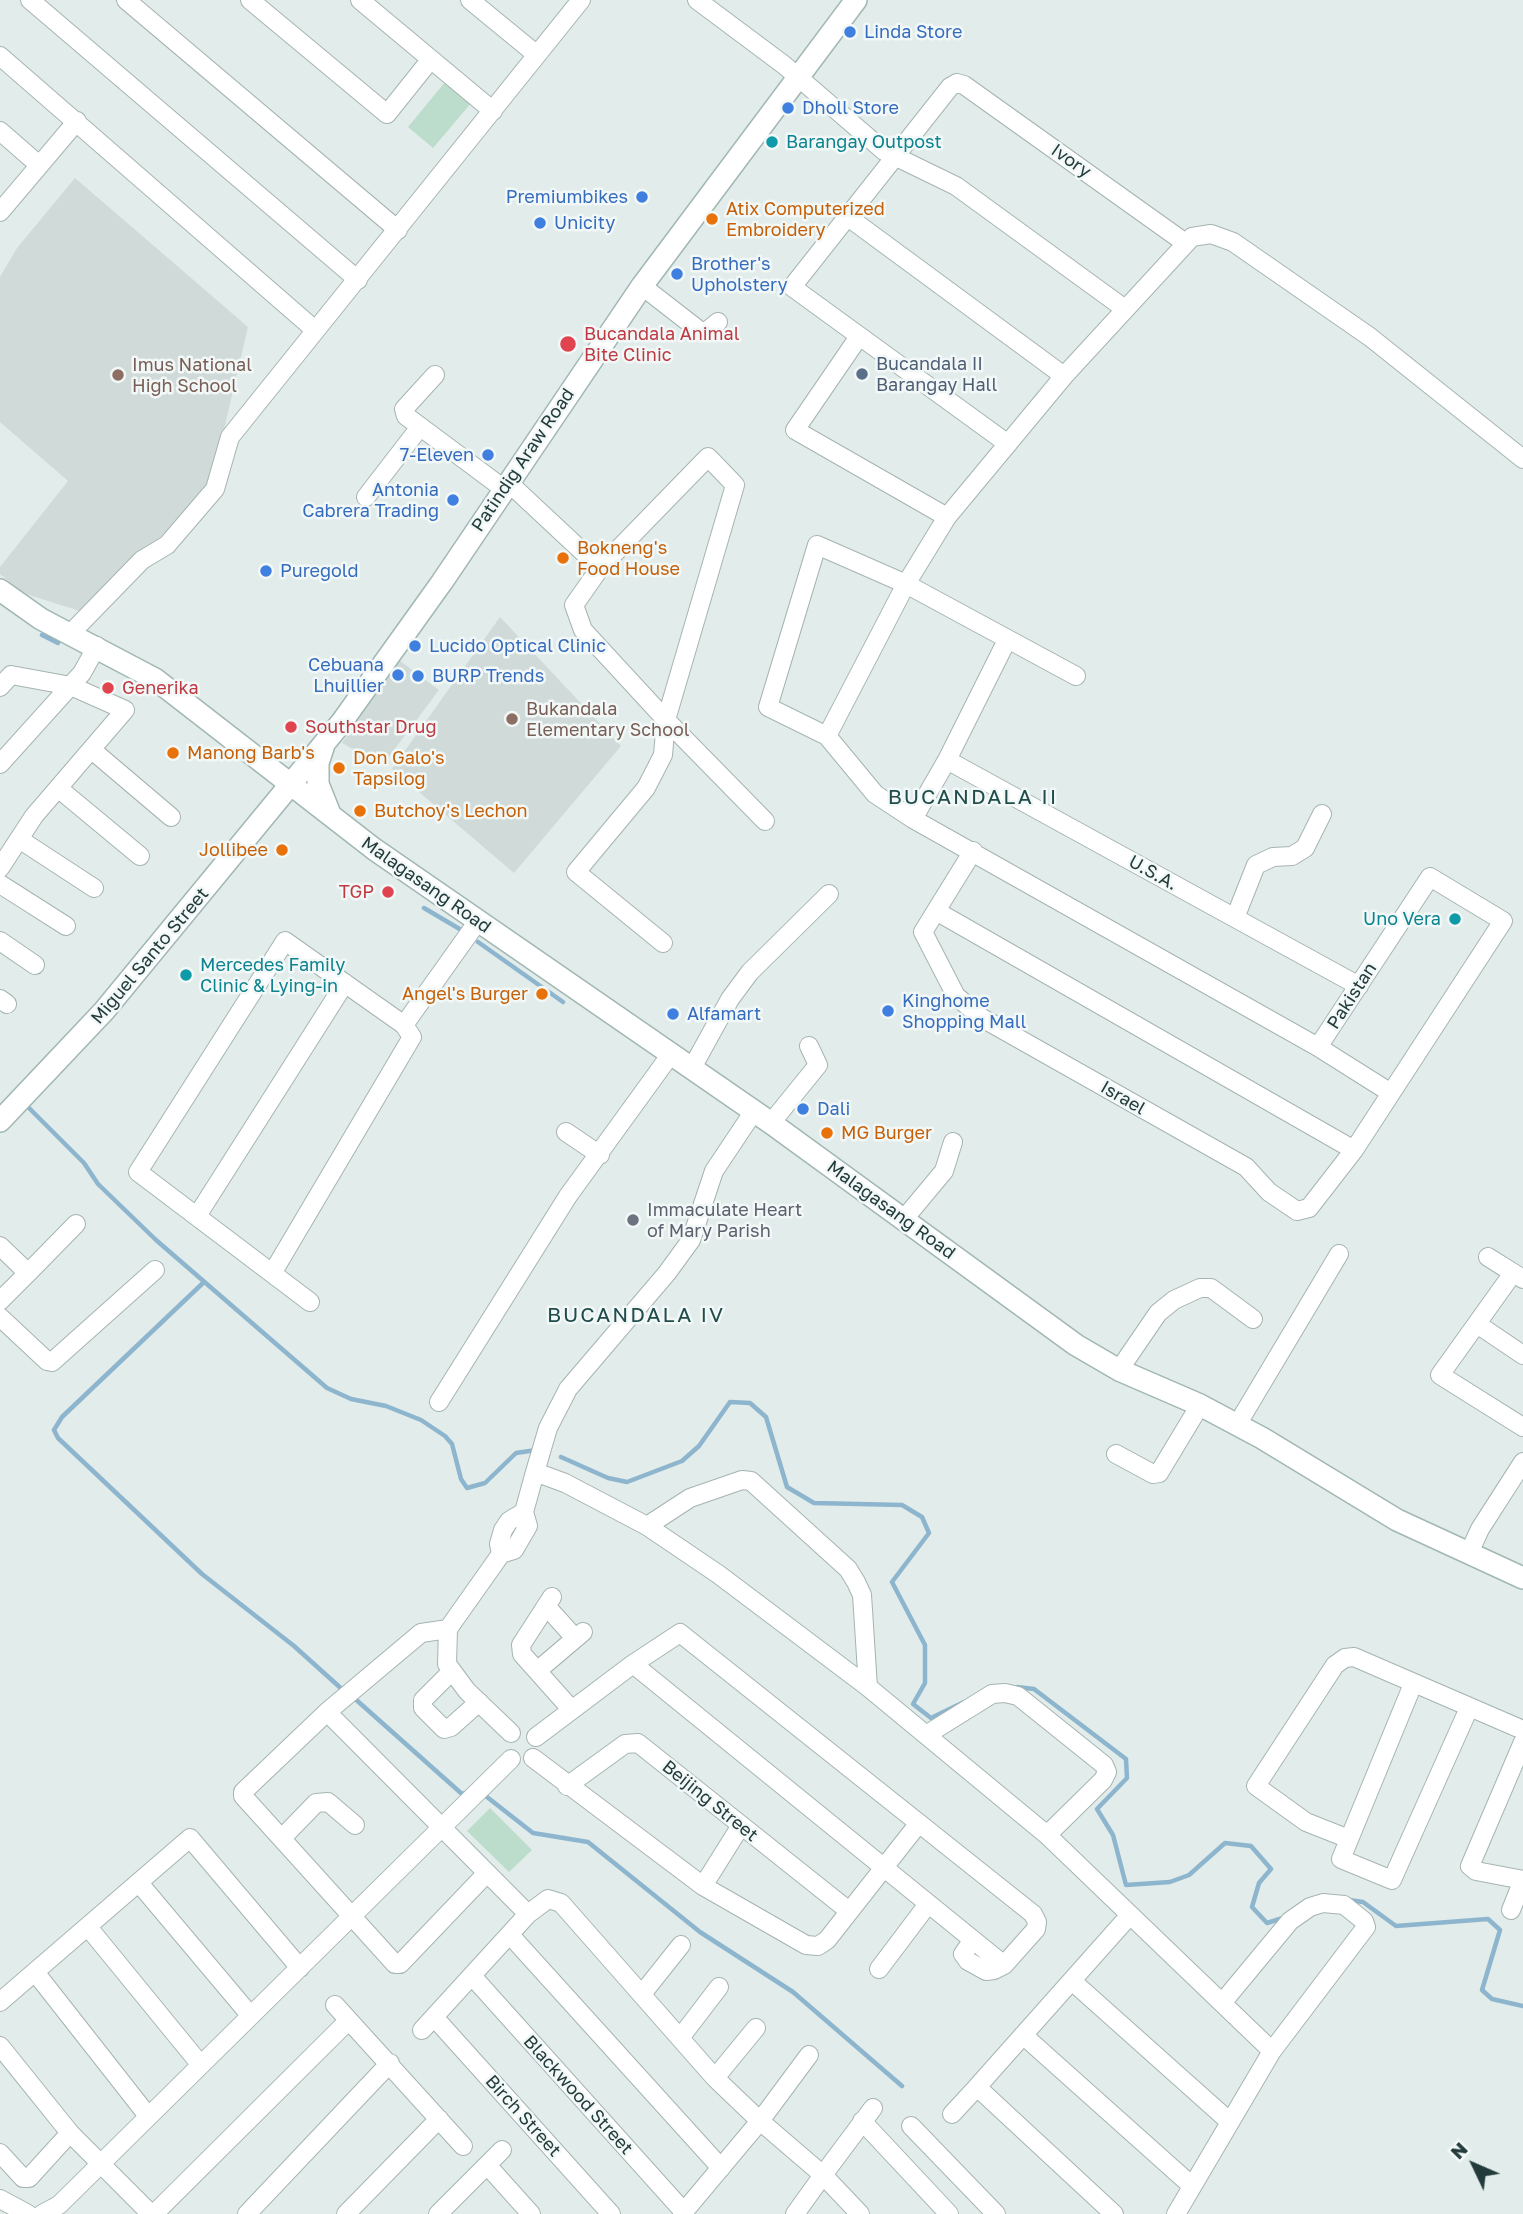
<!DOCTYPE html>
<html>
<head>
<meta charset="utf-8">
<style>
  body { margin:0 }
  #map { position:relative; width:1523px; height:2214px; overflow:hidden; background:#e2ecea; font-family:"Golos Text",sans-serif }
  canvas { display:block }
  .north { position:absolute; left:1439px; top:2130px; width:70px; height:70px; -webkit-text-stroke:5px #f2f8f7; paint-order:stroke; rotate:314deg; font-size:19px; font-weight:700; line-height:28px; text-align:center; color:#233c3b }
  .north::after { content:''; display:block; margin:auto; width:24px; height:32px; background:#233c3b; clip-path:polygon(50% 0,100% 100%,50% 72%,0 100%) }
</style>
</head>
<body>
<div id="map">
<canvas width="1523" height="2214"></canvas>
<div class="north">N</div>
</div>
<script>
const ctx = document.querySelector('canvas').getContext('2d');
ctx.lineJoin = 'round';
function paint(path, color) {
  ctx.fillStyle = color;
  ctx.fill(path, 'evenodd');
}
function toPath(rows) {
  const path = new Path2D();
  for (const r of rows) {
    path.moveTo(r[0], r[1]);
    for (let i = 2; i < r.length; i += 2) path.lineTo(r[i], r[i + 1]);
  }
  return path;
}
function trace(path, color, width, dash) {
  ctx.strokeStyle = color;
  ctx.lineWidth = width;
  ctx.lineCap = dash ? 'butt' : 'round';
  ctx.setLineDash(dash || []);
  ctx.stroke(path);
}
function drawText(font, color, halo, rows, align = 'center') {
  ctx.font = font + ' "Golos Text",sans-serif';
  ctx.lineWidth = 5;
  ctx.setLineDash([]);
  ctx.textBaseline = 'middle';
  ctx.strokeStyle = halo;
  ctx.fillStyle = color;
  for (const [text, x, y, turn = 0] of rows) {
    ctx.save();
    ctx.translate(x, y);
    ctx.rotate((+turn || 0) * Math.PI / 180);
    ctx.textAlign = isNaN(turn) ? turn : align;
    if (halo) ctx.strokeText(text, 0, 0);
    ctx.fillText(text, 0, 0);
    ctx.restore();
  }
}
const built = toPath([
  [75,178,248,327,211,485,86,613,23,593,0,574,0,567,68,481,0,422,0,277,17,248],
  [500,617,621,746,514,873,392,769],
  [399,660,439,690,382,766,342,743]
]);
const green = toPath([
  [446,81,472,102,433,148,408,127],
  [490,1808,532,1850,509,1872,467,1831]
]);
const stream = toPath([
  [42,635,58,643],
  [424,908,463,931],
  [478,942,563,1002],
  [28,1107,84,1163,98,1184,156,1240,327,1388,351,1399,386,1406,421,1420,445,1436,452,1444,461,1479,467,1488,485,1483,516,1453,536,1450],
  [203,1283,62,1417,54,1430,58,1438,202,1574,294,1646,344,1691],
  [561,1457,608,1478,627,1482,682,1461,699,1446,730,1402,750,1403,766,1417,787,1487,814,1503,902,1505,922,1517,929,1533,892,1582,925,1645,925,1683,913,1704,931,1718,964,1702],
  [1017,1687,1034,1689,1126,1759,1127,1778,1097,1809,1113,1835,1126,1885,1170,1882,1189,1875,1225,1843,1251,1846,1271,1869,1259,1883,1252,1907,1267,1923,1286,1917],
  [353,1697,462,1794,469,1792],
  [487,1797,533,1833,588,1842,700,1932,793,1992,902,2086],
  [1349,1900,1363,1902,1396,1926,1488,1919,1500,1930,1482,1990,1492,1999,1523,2006]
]);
const minor = toPath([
  [30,0,358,280],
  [126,0,398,230],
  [250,0,387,114,431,59],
  [360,0,493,111],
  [470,0,537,55],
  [697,0,784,65,884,151,956,186,1125,309],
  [0,56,315,330],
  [0,131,39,165],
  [0,212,77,121],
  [848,217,1064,376],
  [642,286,700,331,707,331,718,322],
  [858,338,795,430,947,517],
  [435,375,404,409,406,416,504,489],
  [1008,444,792,287,950,87,957,83,964,85,1184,242],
  [509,483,600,568],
  [366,497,420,427],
  [70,634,142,560,167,545,215,489,230,437,581,0],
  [1076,676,906,584,817,545,768,707,827,736,875,794,913,819,1318,1047,1391,1093],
  [0,687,11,675,71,686,125,710,34,816,0,868],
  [827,736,906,584,947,517,1064,376,1192,237,1211,234,1233,242,1370,337,1523,459],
  [92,750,171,817],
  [947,760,1359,986],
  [0,764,82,673,97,646],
  [58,788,140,856],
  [913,819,947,760,1007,640],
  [19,839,94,888],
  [973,851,923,932,956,996,982,1018,1246,1167,1269,1192,1297,1211,1309,1208,1354,1150,1503,921,1430,877,1318,1047],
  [0,884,66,926],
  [936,911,1354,1150],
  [1235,918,1256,865,1273,857,1292,856,1305,848,1322,814],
  [0,941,35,965],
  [663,943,576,872,646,788,663,755,666,720,735,485,708,457,600,568,574,605,583,630,666,720,765,821],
  [0,999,7,1004],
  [404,1025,478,921],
  [692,1068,730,999,750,972,829,894],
  [771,1123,818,1065,809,1046],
  [566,1132,600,1155],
  [197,1216,345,983],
  [904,1219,944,1171,953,1142],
  [0,1246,28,1273,76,1224],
  [1488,1257,1523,1279],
  [273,1272,412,1037,404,1025,285,941,138,1172,310,1302],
  [1513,1273,1440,1375,1523,1427],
  [0,1301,28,1273],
  [0,1317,47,1361,52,1362,155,1270],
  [1477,1324,1523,1355],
  [1119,1370,1158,1313,1174,1300,1200,1288,1211,1288,1253,1319],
  [439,1402,568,1196,671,1054],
  [1237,1425,1339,1254],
  [1116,1454,1153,1474,1159,1473,1200,1405],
  [535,1472,565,1483,647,1526,718,1574,868,1687,1047,1835,1272,2051],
  [647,1526,690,1498,742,1480,751,1481,848,1569,856,1582,862,1595,868,1687],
  [1469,1553,1480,1529,1523,1462],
  [501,1554,499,1544,503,1530,509,1521,524,1512],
  [552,1597,521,1645,522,1654,571,1709],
  [547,1607,575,1638],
  [633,1664,1004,1965],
  [452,1671,423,1700,423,1708,444,1729,451,1727,479,1702],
  [537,1671,583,1632],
  [1413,1684,1341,1859,1392,1880,1469,1708],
  [327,1712,243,1792,243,1796,395,1964,400,1964,486,1874],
  [511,1733,467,1691,447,1664,448,1629,501,1554,514,1550,528,1526,524,1512,535,1472,548,1428,568,1389,667,1273,691,1240,714,1171,754,1111],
  [926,1735,992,1694,1005,1693,1018,1696,1104,1765,1107,1772,1103,1780,1047,1835],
  [536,1737,633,1664,680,1633,1033,1914,1037,1922,1036,1929,1004,1965,994,1970,986,1971,968,1961,963,1954,972,1941],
  [533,1758,703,1886,806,1945,818,1946,827,1940,919,1823],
  [567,1786,625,1744,638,1743,849,1911],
  [283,1837,316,1803,328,1802,355,1825],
  [1349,1839,1306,1822,1256,1786,1335,1665,1345,1658,1354,1657,1523,1730],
  [1523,1880,1476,1871,1470,1866,1523,1742],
  [139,1883,250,2015],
  [703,1886,740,1827],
  [1511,1910,1523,1880],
  [528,1914,548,1899,561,1903,715,2078,760,2121,682,2214],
  [88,1927,200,2064],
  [511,1936,721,2168],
  [879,1969,928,1904],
  [35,1972,148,2116],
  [473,1977,684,2212],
  [1072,1981,1230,2122],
  [642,1994,681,1945],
  [0,2002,190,1838,300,1968],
  [335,2005,463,2146],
  [434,2017,611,2214],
  [422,2030,528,1914,327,1712,421,1633,448,1629],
  [1023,2035,1192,2186],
  [680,2038,719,1987],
  [0,2046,70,2133,151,2214],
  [715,2078,756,2028],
  [952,2114,977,2087],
  [862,2121,949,2214],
  [911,2126,996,2214],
  [0,2153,23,2178,29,2178,70,2133],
  [487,2165,531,2214],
  [0,2199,28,2214],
  [42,2214,59,2205,511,1759],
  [154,2214,348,2021],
  [247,2214,390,2063],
  [346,2214,439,2119],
  [438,2214,502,2150],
  [795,2214,823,2175,760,2121,809,2055],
  [860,2214,823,2175,873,2108],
  [1114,2214,977,2087,1130,1915],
  [1176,2214,1272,2051,1366,1927,1364,1921,1344,1905,1323,1903,1310,1907,1290,1921,1222,2003]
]);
const secondary = toPath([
  [0,590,41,619,155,679,374,849,771,1123,1076,1345,1119,1370,1200,1405,1262,1438,1397,1520,1523,1578],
  [323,748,318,763,318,784,330,814],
  [0,1121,104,1011,341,723,442,582,642,286,856,0]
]);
const markers = [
  [850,32,7,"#3f7fe0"],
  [788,108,7,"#3f7fe0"],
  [772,142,7,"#0f9aa8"],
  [642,197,7,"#3f7fe0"],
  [712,219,7,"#e8710a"],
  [540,223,7,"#3f7fe0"],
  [677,274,7,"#3f7fe0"],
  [568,344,9,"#e0444e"],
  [862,374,7,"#5c6f8a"],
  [118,375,7,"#8d6e63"],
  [488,455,7,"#3f7fe0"],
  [453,500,7,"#3f7fe0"],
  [563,558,7,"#e8710a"],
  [266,571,7,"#3f7fe0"],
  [415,646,7,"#3f7fe0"],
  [398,675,7,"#3f7fe0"],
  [418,676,7,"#3f7fe0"],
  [108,688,7,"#e0444e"],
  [512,719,7,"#8d6e63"],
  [291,727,7,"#e0444e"],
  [173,753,7,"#e8710a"],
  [339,768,7,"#e8710a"],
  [360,811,7,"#e8710a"],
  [282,850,7,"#e8710a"],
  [388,892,7,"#e0444e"],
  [1455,919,7,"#0f9aa8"],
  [186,975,7,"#0f9aa8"],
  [542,994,7,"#e8710a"],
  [888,1011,7,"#3f7fe0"],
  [673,1014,7,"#3f7fe0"],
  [803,1109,7,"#3f7fe0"],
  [827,1133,7,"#e8710a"],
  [633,1220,7,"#6b7280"]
];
const shopNames = [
  ["Linda Store",864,32],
  ["Dholl Store",802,108],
  ["Premiumbikes",628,197,"right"],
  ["Unicity",554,223],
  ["Brother's",691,264],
  ["Upholstery",691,285],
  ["7-Eleven",474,455,"right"],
  ["Antonia",439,490,"right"],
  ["Cabrera Trading",439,511,"right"],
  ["Puregold",280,571],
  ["Lucido Optical Clinic",429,646],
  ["Cebuana",384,665,"right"],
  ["Lhuillier",384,686,"right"],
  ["BURP Trends",432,676],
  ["Kinghome",902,1001],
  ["Shopping Mall",902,1022],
  ["Alfamart",687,1014],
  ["Dali",817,1109]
];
const cultureNames = [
  ["Barangay Outpost",786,142],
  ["Uno Vera",1441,919,"right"],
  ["Mercedes Family",200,965],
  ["Clinic & Lying-in",200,986]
];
const streetNames = [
  ["Ivory",1071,161,35],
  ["Patindig Araw Road",523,460,-56],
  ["U.S.A.",1153,873,29],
  ["Malagasang Road",426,885,35],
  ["Miguel Santo Street",150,956,-50],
  ["Pakistan",1352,996,-57],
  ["Israel",1123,1098,30],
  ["Malagasang Road",891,1210,36],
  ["Beijing Street",710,1801,39],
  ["Blackwood Street",578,2095,48],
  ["Birch Street",523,2116,48]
];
const foodNames = [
  ["Atix Computerized",726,209],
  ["Embroidery",726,230],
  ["Bokneng's",577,548],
  ["Food House",577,569],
  ["Manong Barb's",187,753],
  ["Don Galo's",353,758],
  ["Tapsilog",353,779],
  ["Butchoy's Lechon",374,811],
  ["Jollibee",268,850,"right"],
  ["Angel's Burger",528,994,"right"],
  ["MG Burger",841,1133]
];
const healthNames = [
  ["Bucandala Animal",584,334],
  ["Bite Clinic",584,355],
  ["Generika",122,688],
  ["Southstar Drug",305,727],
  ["TGP",374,892,"right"]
];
const serviceNames = [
  ["Bucandala II",876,364],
  ["Barangay Hall",876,385]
];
const educationNames = [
  ["Imus National",132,365],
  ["High School",132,386],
  ["Bukandala",526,709],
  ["Elementary School",526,730]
];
const worshipNames = [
  ["Immaculate Heart",647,1210],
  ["of Mary Parish",647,1231]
];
const quarterNames = [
  ["BUCANDALA II",973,797],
  ["BUCANDALA IV",636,1315]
];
paint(built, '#d0dbd9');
paint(green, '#bcdccc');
trace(stream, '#8db5ce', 4.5);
trace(minor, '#a5b4b2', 20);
trace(secondary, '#a1b7b4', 24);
trace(minor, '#fff', 18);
trace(secondary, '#fff', 21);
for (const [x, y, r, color] of markers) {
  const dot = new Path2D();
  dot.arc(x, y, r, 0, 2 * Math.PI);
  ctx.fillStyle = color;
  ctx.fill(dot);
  trace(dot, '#f2f8f7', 2.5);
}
drawText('18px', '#366cbe', '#f2f8f7', shopNames, 'left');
drawText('18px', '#0d838f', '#f2f8f7', cultureNames, 'left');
drawText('18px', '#233c3b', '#f2f8f7', streetNames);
drawText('18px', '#c56008', '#f2f8f7', foodNames, 'left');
drawText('18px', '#be3a42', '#f2f8f7', healthNames, 'left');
drawText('18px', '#4e5e75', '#f2f8f7', serviceNames, 'left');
drawText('18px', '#785e54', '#f2f8f7', educationNames, 'left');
drawText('18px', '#5b616d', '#f2f8f7', worshipNames, 'left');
ctx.letterSpacing = '2px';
drawText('21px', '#204d4c', '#f2f8f7', quarterNames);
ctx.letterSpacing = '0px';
</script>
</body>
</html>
